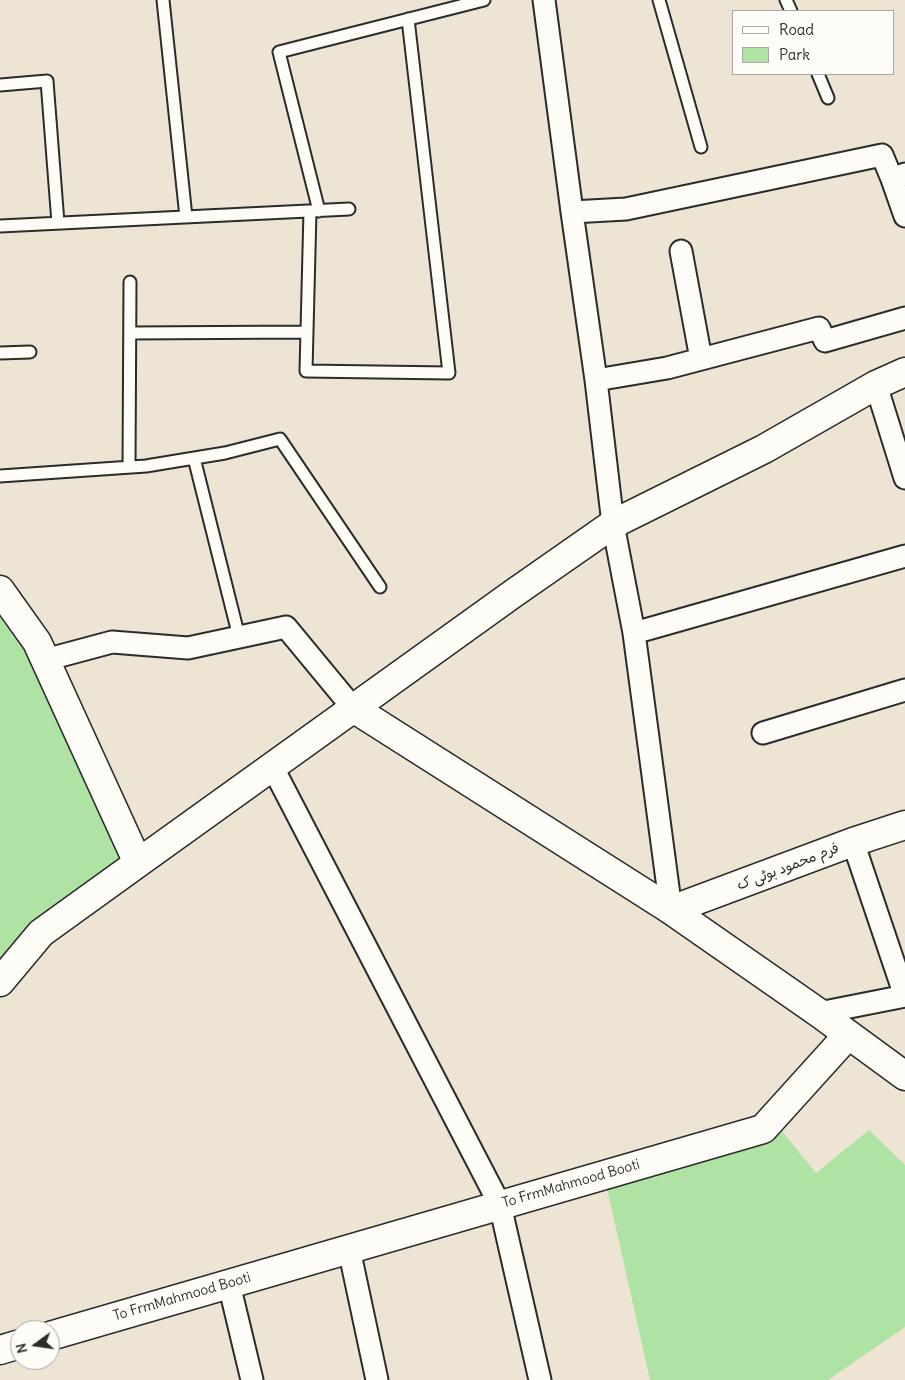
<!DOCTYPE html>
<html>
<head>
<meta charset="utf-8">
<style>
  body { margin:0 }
  #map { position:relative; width:905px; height:1380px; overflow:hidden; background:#eee4d3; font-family:Delius,sans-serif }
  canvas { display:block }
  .legend { position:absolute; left:732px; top:10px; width:162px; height:65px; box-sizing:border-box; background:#fdfcf7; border:1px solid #a9a8a5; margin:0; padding:6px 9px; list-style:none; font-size:15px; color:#2b2b2b }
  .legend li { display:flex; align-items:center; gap:10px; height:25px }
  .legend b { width:25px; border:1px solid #a9a8a5 }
  .north { position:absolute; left:10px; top:1320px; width:50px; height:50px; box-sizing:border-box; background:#fdfcf7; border:1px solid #a9a8a5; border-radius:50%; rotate:256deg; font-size:14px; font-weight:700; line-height:20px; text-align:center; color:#2b2b2b }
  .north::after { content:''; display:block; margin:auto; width:18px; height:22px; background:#2b2b2b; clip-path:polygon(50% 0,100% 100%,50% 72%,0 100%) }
</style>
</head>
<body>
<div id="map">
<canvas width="905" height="1380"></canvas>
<ul class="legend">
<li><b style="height:6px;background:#fdfcf7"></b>Road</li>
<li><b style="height:14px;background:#afe3a4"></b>Park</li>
</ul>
<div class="north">N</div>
</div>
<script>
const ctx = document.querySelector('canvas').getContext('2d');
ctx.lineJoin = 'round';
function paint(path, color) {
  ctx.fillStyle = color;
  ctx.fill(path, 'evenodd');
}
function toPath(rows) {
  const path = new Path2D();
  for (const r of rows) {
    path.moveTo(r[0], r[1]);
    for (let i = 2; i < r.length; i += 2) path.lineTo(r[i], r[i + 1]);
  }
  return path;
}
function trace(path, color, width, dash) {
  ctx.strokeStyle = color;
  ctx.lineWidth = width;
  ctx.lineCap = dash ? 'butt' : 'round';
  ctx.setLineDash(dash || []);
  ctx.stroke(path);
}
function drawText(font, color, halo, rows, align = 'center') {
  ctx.font = font + ' Delius,"Playpen Sans Arabic",sans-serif';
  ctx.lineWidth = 4;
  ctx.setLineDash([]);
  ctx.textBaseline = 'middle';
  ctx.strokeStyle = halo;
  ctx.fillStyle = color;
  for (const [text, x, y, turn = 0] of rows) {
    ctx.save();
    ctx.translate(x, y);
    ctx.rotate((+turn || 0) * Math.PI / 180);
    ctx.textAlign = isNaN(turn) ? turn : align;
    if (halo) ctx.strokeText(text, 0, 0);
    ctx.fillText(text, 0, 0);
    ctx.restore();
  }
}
const green = toPath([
  [0,590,138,863,0,982],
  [772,1119,816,1173,869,1130,905,1165,905,1327,828,1380,650,1380,604,1175]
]);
const service = toPath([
  [163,0,186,217],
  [659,0,701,147],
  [786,0,791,11],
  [818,74,828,98],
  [0,85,47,81,58,223],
  [310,211,306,371,449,373,408,19],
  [319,211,279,52,484,0],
  [0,226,349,209],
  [130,333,307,332],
  [0,353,30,352],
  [194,458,239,637],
  [129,467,130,282],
  [0,476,146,466,225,453,280,439,380,587]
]);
const minor = toPath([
  [544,0,572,212,596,380,613,524,634,633,671,910],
  [905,174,892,179,905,216],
  [572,212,626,209,882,155,892,179],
  [681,251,701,359],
  [596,380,667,368,819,328,825,341,905,318],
  [876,385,905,478],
  [634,633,905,556],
  [45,660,112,642,188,648,286,627,353,708],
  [763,733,905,690],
  [272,766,500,1205,540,1380],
  [853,842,905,996],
  [819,1013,905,996],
  [349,1249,377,1380],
  [229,1284,252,1380]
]);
const tertiary = toPath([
  [0,590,37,642,138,863,514,593,613,524,764,449,876,385,905,372],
  [353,708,671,910,819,1013,905,1076],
  [671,910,853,842,905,825],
  [0,982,41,933,138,863],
  [50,1336,763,1129,848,1035],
  [0,1350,20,1344]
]);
const streetNames = [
  ["فرم محمود بوٹی ک",788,867,-21],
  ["To FrmMahmood Booti",571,1184,-16],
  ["To FrmMahmood Booti",182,1297,-16]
];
paint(green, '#afe3a4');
trace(service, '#2b2b2b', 15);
trace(minor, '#2b2b2b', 25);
trace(tertiary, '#2b2b2b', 31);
trace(service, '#fdfcf7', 11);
trace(minor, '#fdfcf7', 21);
trace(tertiary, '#fdfcf7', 28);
drawText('14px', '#2b2b2b', '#fdfcf7', streetNames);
</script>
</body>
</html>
